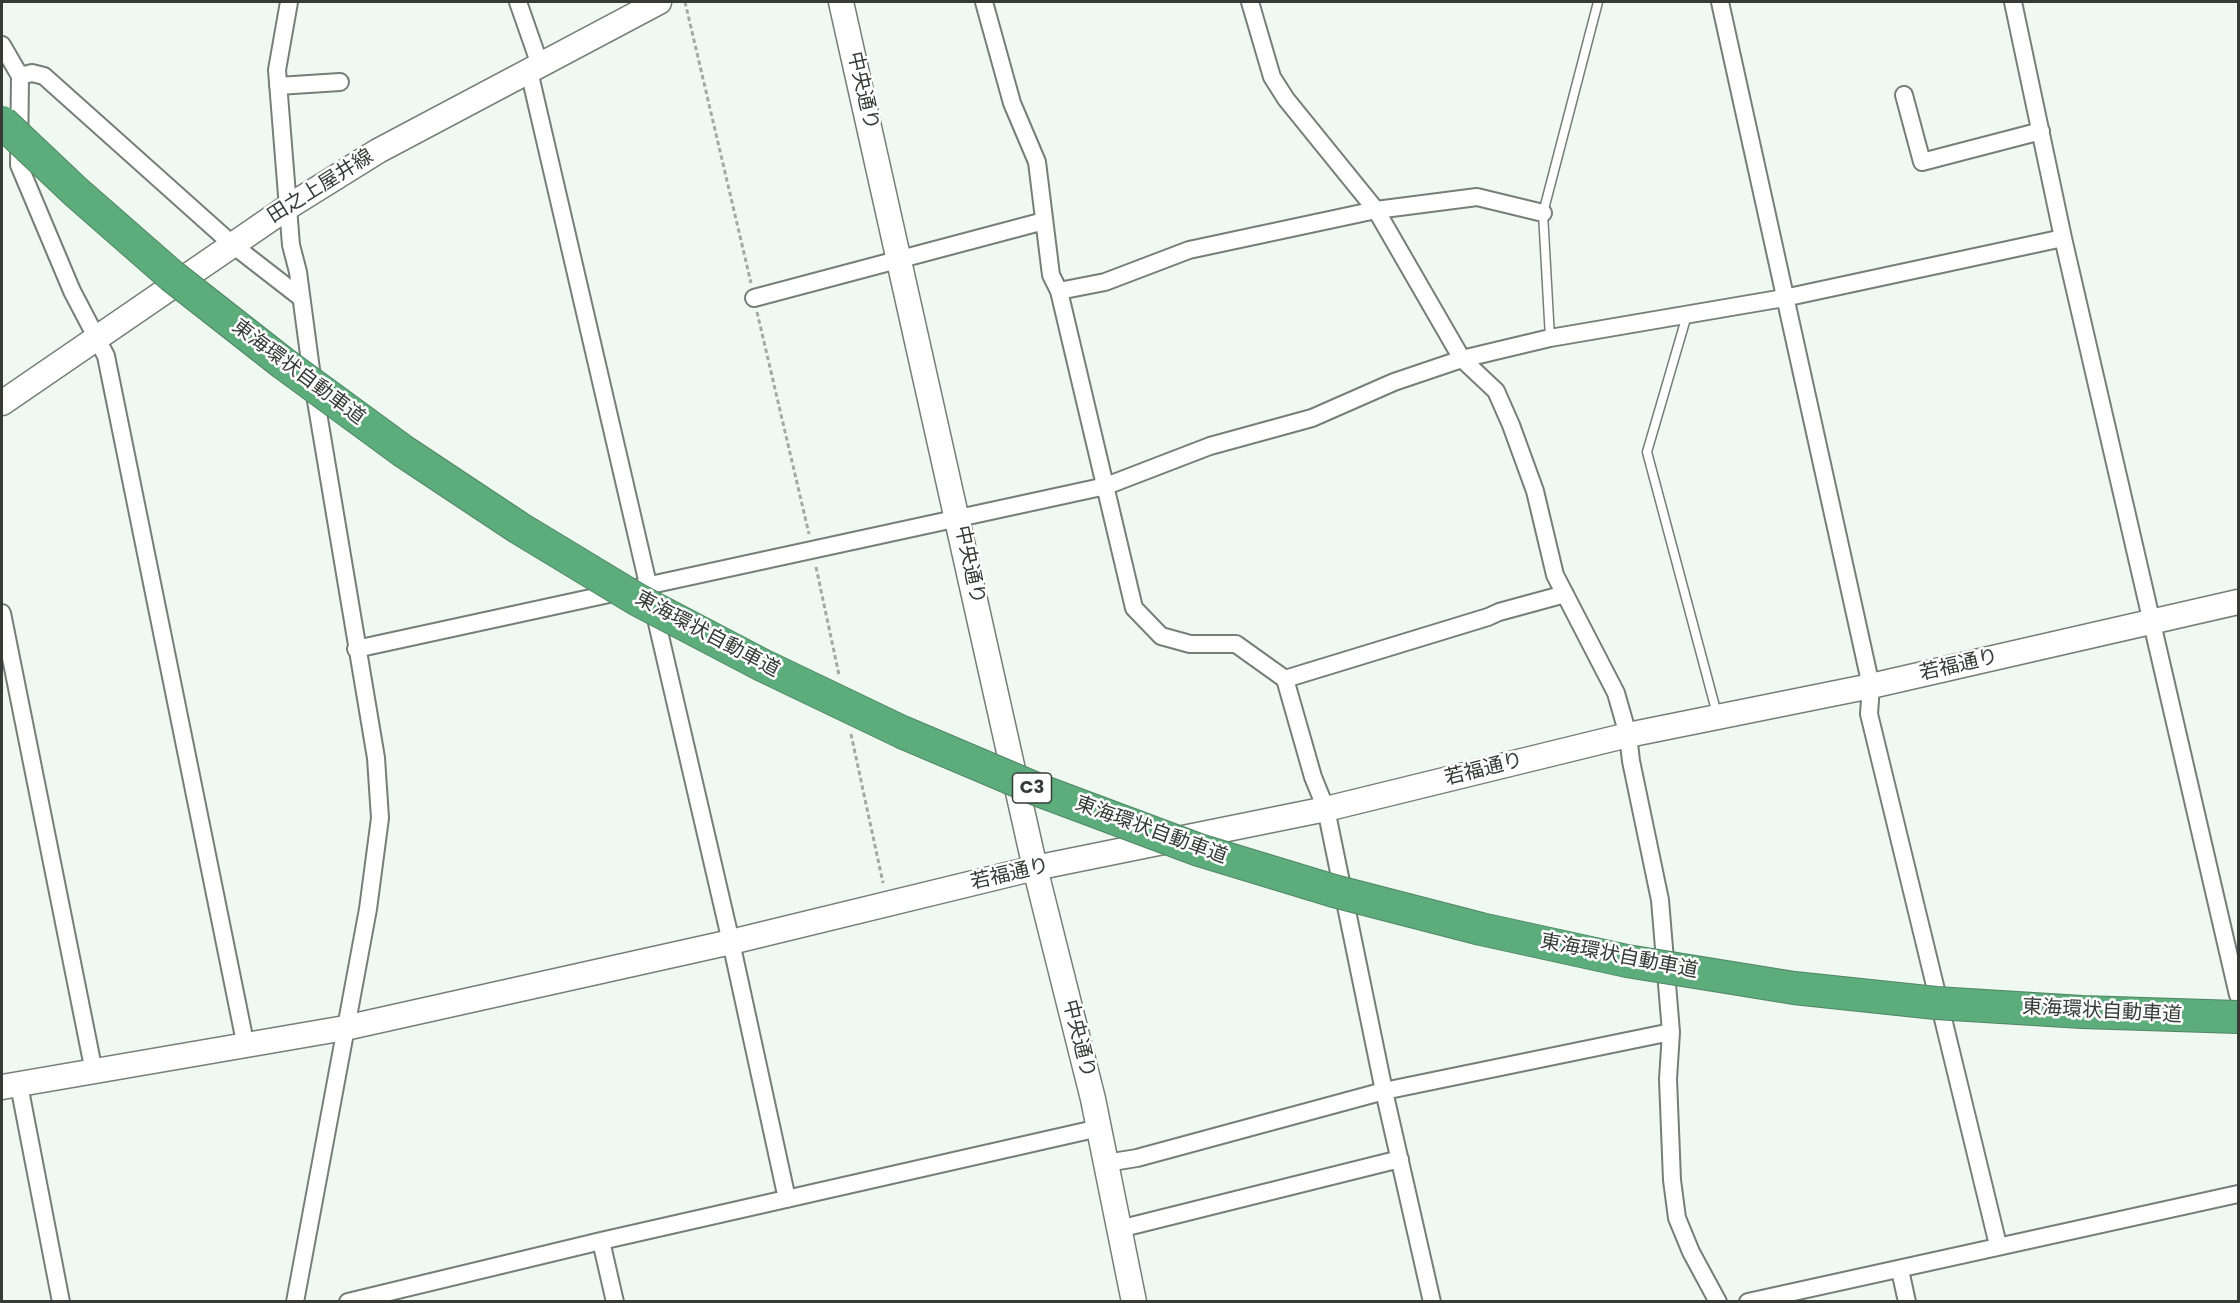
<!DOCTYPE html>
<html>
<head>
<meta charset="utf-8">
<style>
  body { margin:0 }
  #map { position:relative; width:2240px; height:1303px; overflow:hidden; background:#eff9f2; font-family:Poppins,sans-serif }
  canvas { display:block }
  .frame { position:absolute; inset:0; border:3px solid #373b38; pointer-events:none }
</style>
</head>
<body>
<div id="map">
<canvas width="2240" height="1303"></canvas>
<div class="frame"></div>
</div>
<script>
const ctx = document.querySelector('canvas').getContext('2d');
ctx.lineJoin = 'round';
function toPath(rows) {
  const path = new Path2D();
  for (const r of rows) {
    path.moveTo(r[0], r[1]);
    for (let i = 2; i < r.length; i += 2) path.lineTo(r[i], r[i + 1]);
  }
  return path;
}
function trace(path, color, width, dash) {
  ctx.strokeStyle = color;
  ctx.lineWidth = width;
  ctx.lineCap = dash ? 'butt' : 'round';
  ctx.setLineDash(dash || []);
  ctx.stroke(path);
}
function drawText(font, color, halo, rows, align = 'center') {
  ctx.font = font + ' Poppins,"Noto Sans JP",sans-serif';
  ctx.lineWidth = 5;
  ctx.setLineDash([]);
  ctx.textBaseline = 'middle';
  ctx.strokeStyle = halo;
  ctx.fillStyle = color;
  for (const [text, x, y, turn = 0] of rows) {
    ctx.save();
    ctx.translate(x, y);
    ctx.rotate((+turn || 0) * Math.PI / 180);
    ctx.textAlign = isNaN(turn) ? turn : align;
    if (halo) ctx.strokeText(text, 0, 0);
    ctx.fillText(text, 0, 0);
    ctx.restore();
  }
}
const path = toPath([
  [685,2,751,283],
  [757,312,809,534],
  [816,567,839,675],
  [851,734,883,883]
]);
const lane = toPath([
  [1687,315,1647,452,1717,714],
  [1550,338,1543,213,1598,2]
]);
const street = toPath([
  [289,2,277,70,291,245,298,272,312,377,376,758,380,818,368,909,295,1302],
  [518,2,540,65],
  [984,2,1012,103,1037,162,1051,275,1059,291,1134,608,1161,636,1190,644,1236,644,1285,679,1313,777,1326,809,1384,1091,1432,1302],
  [1250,2,1272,77,1286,99,1376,210,1462,359,1496,391,1511,425,1535,491,1555,575,1616,693,1628,735,1631,761,1660,900,1671,1032,1668,1079,1672,1180,1677,1218,1691,1252,1718,1302],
  [1720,2,1871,686,1869,714,1998,1245],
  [2013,2,2063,238,2238,995],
  [2,45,20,76,19,165,72,291,106,356,246,1047],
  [529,71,731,942,787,1199],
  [20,76,32,73,44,76,233,245,300,297],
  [278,86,340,82],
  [1904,95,1922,162,2041,131],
  [1059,291,1105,282,1189,250,1376,210,1477,197,1543,213],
  [754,298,1044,221],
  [2,613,94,1072],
  [356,649,1106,486,1210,446,1312,418,1394,382,1462,359,1550,338,1784,298,2063,238],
  [1285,679,1488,617,1499,612,1565,594],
  [19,1085,61,1302],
  [1106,1163,1137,1158,1384,1091,1671,1032],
  [1119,1229,1400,1159],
  [601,1241,615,1302],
  [1900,1270,1907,1302],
  [348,1302,601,1241,1099,1128],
  [1748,1302,2238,1194]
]);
const secondary = toPath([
  [841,2,1035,868,1093,1099,1134,1302],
  [2,403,288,207,378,151,659,2],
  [2,1087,345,1028,731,942,1035,868,1326,809,1628,735,1871,686,2238,602]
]);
const highwayBridge = toPath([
  [2,122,76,192,172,276,283,363,403,451,519,528,638,600,762,665,902,732,1041,791,1199,850,1334,891,1481,929,1627,961,1794,988,1936,1003,2082,1012,2238,1017]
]);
const shields = [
  [1032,788,39]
];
const shieldNames = [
  ["C3",1032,788]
];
const streetNames = [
  ["中央通り",862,91,77],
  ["田之上屋井線",321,187,-32],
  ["東海環状自動車道",298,373,37],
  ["中央通り",969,565,78],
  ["東海環状自動車道",707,635,28],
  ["若福通り",1959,666,-13],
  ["若福通り",1484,770,-14],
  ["東海環状自動車道",1151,831,20],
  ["若福通り",1010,875,-13],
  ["東海環状自動車道",1619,957,11],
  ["東海環状自動車道",2102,1012,3],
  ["中央通り",1078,1039,76]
];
trace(lane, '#757f78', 11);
trace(street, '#757f78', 20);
trace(secondary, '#757f78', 27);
trace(path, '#a2aaa4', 3, [4.5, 3]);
trace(lane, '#fff', 8);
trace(street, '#fff', 16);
trace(secondary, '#fff', 24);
trace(highwayBridge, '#508564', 34, []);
trace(highwayBridge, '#5dad7c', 32);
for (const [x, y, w] of shields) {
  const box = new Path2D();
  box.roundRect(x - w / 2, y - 15, w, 30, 4.5);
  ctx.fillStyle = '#fff';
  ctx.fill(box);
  trace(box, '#373b38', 1.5);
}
drawText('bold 18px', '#373b38', null, shieldNames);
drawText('20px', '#373b38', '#fff', streetNames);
</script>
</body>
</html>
